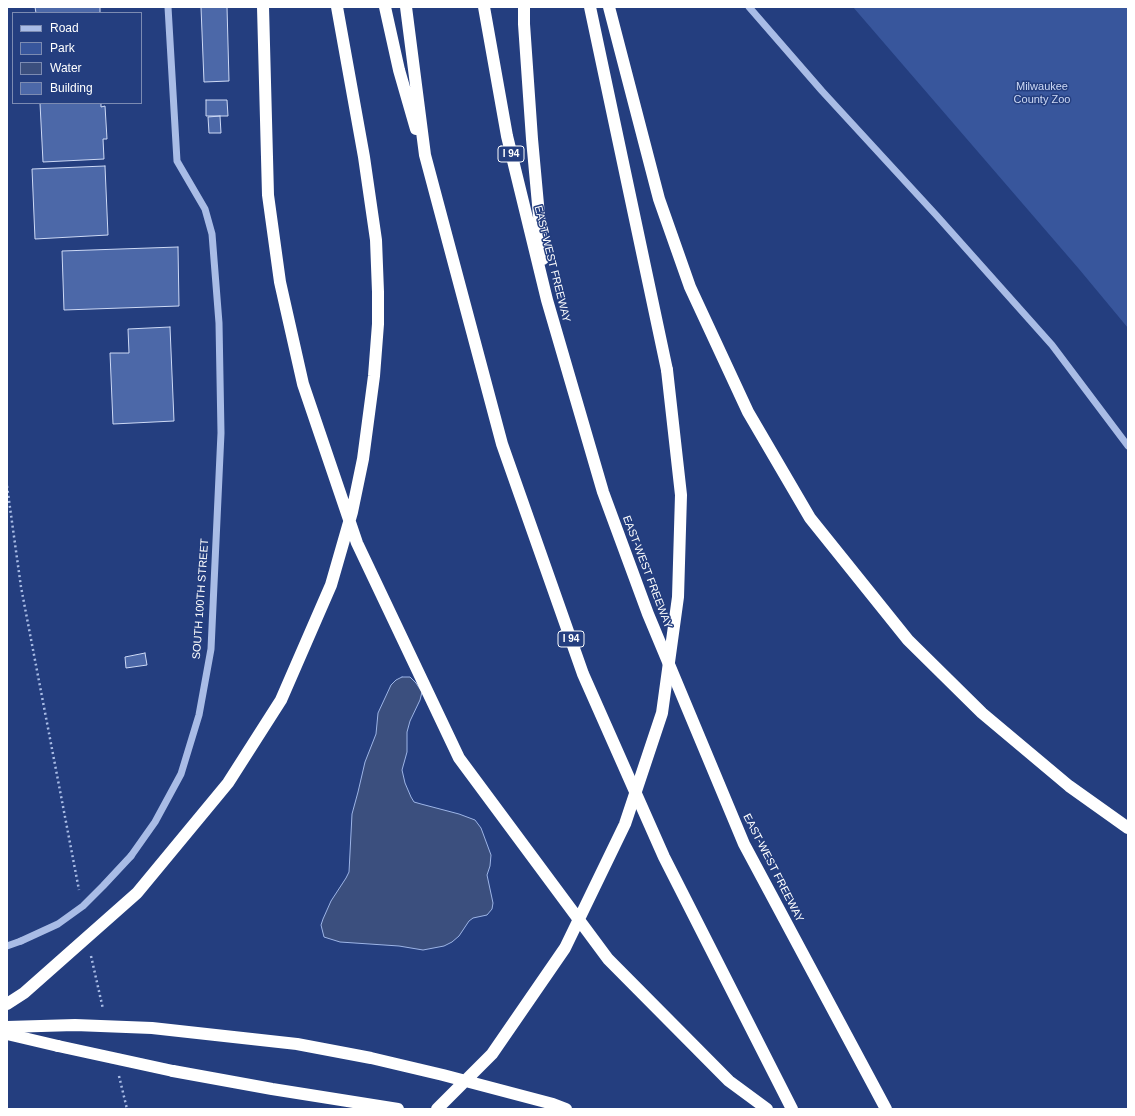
<!DOCTYPE html>
<html>
<head>
<meta charset="utf-8">
<style>
  body { margin:0 }
  #map { position:relative; width:1135px; height:1116px; overflow:hidden; background:#243e7f; font-family:Helvetica,sans-serif }
  canvas { display:block }
  .frame { position:absolute; inset:0; border:8px solid #fff; pointer-events:none }
  .legend { position:absolute; left:12px; top:12px; width:130px; height:92px; box-sizing:border-box; background:#243e7f; border:1px solid #7c8bb2; margin:0; padding:5px 7px; list-style:none; font-size:12px; color:#fff }
  .legend li { display:flex; align-items:center; gap:8px; height:20px }
  .legend b { width:20px; border:1px solid #7c8bb2 }
</style>
</head>
<body>
<div id="map">
<canvas width="1135" height="1116"></canvas>
<div class="frame"></div>
<ul class="legend">
<li><b style="height:5px;background:#a9bce6"></b>Road</li>
<li><b style="height:11px;background:#38569c"></b>Park</li>
<li><b style="height:11px;background:#3b4f7e"></b>Water</li>
<li><b style="height:11px;background:#4c68a8"></b>Building</li>
</ul>
</div>
<script>
const ctx = document.querySelector('canvas').getContext('2d');
ctx.lineJoin = 'round';
function paint(path, color) {
  ctx.fillStyle = color;
  ctx.fill(path, 'evenodd');
}
function toPath(rows) {
  const path = new Path2D();
  for (const r of rows) {
    path.moveTo(r[0], r[1]);
    for (let i = 2; i < r.length; i += 2) path.lineTo(r[i], r[i + 1]);
  }
  return path;
}
function trace(path, color, width, dash) {
  ctx.strokeStyle = color;
  ctx.lineWidth = width;
  ctx.lineCap = dash ? 'butt' : 'round';
  ctx.setLineDash(dash || []);
  ctx.stroke(path);
}
function drawText(font, color, halo, rows, align = 'center') {
  ctx.font = font + ' Helvetica,sans-serif';
  ctx.lineWidth = 3;
  ctx.setLineDash([]);
  ctx.textBaseline = 'middle';
  ctx.strokeStyle = halo;
  ctx.fillStyle = color;
  for (const [text, x, y, turn = 0] of rows) {
    ctx.save();
    ctx.translate(x, y);
    ctx.rotate((+turn || 0) * Math.PI / 180);
    ctx.textAlign = isNaN(turn) ? turn : align;
    if (halo) ctx.strokeText(text, 0, 0);
    ctx.fillText(text, 0, 0);
    ctx.restore();
  }
}
const green = toPath([
  [853,7,1128,7,1128,328,1079,269]
]);
const water = toPath([
  [402,677,410,677,416,683,422,692,420,700,410,721,407,732,407,752,402,770,405,783,411,797,414,802,421,804,459,814,475,820,481,828,491,855,490,866,487,875,493,903,492,909,487,915,473,918,469,921,459,936,452,942,444,946,423,950,399,946,340,942,324,937,321,925,323,919,331,901,346,878,349,872,352,814,358,792,365,762,376,734,378,713,391,685,396,680,402,677]
]);
const building = toPath([
  [35,7,100,7,100,13,36,13,35,7],
  [201,7,227,7,229,81,204,82,201,7],
  [206,100,227,100,228,116,206,116,206,100],
  [40,103,101,103,101,107,105,106,107,139,103,139,104,159,43,162,40,103],
  [220,116,221,133,209,133,208,117,220,116],
  [105,166,108,235,35,239,32,169,105,166],
  [178,247,179,306,64,310,62,251,178,247],
  [170,327,174,421,113,424,110,353,129,353,128,329,170,327],
  [145,653,147,665,126,668,125,657,145,653]
]);
const path = toPath([
  [7,486,21,587,79,890],
  [91,956,103,1009],
  [119,1076,127,1109]
]);
const minor = toPath([
  [749,7,822,91,937,216,1052,345,1128,446],
  [131,856,155,822,181,774,199,715,211,649,221,433,219,323,212,234,205,209,177,161,168,7],
  [7,946,21,941]
]);
const highway = toPath([
  [385,7,399,70,416,129],
  [406,7,425,155,502,444,583,674,664,857,792,1109],
  [484,7,507,136,547,300,603,492,648,614,744,844,886,1109],
  [524,7,524,24,532,139,543,259],
  [590,7,667,370],
  [609,7,659,199,690,287,748,412,810,518,908,640,982,713,1069,786,1128,828],
  [7,1034,58,1046],
  [173,1071,272,1089,398,1109]
]);
const minorBridge = toPath([
  [21,941,58,924,83,906,103,886,131,856]
]);
const highwayBridge = toPath([
  [263,7,268,195,280,282,303,384,357,543,459,758,608,959,729,1081,767,1109],
  [7,1004,24,993,137,893,228,783,281,700,331,585,352,512,363,459,374,376,378,324,378,292,376,240,364,157,337,7],
  [7,1027,75,1025,152,1028,297,1044,371,1058,443,1075,553,1104,566,1109],
  [58,1046,173,1071],
  [437,1109,492,1054,565,948,625,824,662,713,678,597,681,495,667,370]
]);
const shields = [
  [511,154,26],
  [571,639,26]
];
const shieldNames = [
  ["I 94",511,154],
  ["I 94",571,639]
];
const parkNames = [
  ["Milwaukee",1042,87],
  ["County Zoo",1042,100]
];
const streetNames = [
  ["EAST-WEST FREEWAY",552,264,76],
  ["EAST-WEST FREEWAY",647,572,69],
  ["SOUTH 100TH STREET",201,599,-86],
  ["EAST-WEST FREEWAY",773,868,63]
];
paint(green, '#38569c');
paint(water, '#3b4f7e');
trace(water, '#9db5e7', 1);
paint(building, '#4c68a8');
trace(building, '#cdd9f5', 1);
trace(path, '#a9bce6', 2.5, [2, 3]);
trace(minor, '#a9bce6', 7);
trace(highway, '#fff', 12);
trace(minorBridge, '#a9bce6', 7);
trace(highwayBridge, '#fff', 12);
for (const [x, y, w] of shields) {
  const box = new Path2D();
  box.roundRect(x - w / 2, y - 8, w, 16, 3);
  ctx.fillStyle = '#243e7f';
  ctx.fill(box);
  trace(box, '#fff', 1);
}
drawText('bold 10px', '#fff', null, shieldNames);
drawText('11px', '#cdd9f5', '#243e7f', parkNames);
drawText('11px', '#fff', '#243e7f', streetNames);
</script>
</body>
</html>
